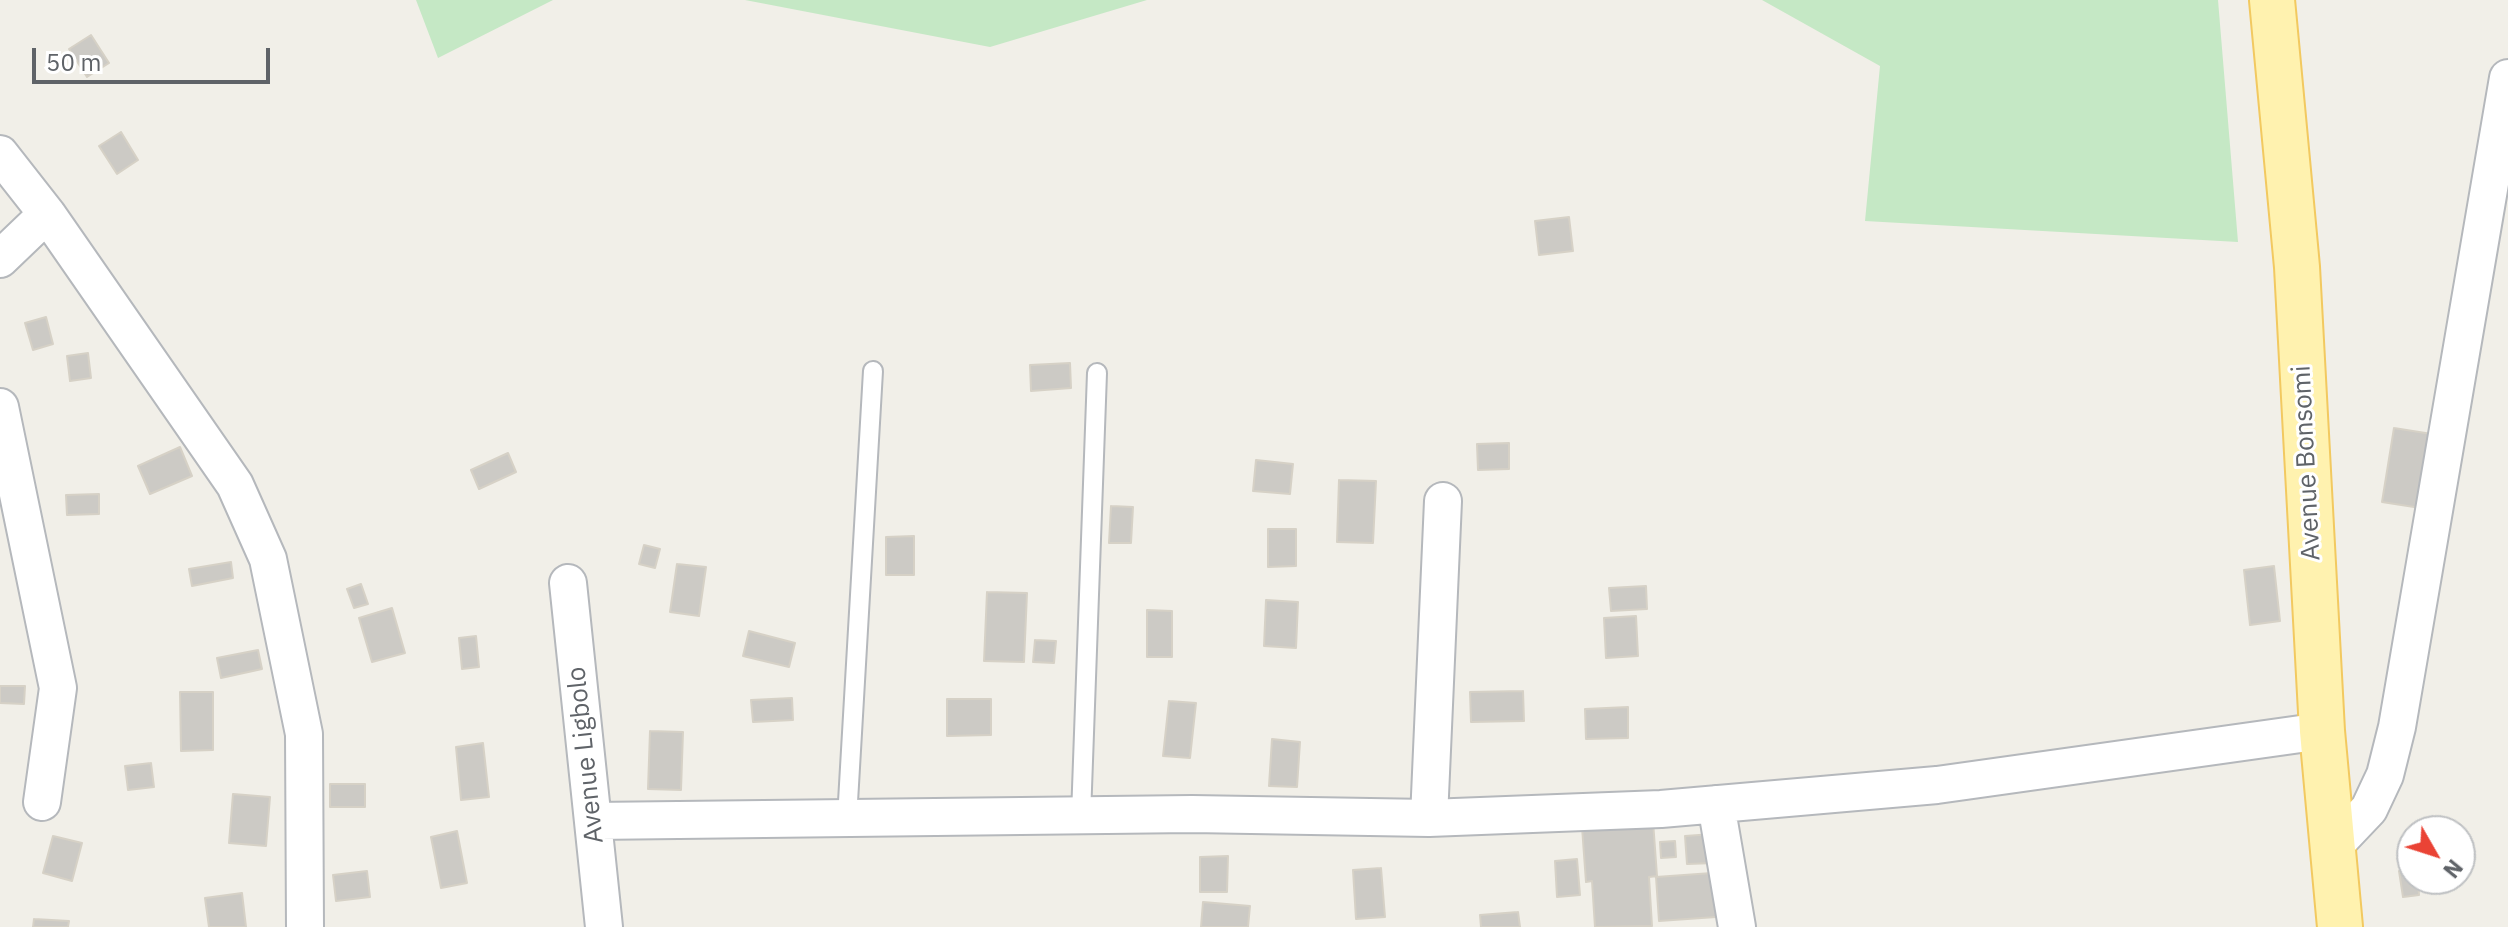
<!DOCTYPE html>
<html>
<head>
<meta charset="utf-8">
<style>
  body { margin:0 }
  #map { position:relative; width:2508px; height:927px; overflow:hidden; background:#f1efe8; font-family:"IBM Plex Sans",sans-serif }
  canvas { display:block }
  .north { position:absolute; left:2396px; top:815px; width:80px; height:80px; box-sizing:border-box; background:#fff; border:2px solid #bfc1c3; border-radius:50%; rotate:129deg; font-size:22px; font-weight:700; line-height:32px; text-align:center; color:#5f6368 }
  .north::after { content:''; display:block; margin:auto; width:28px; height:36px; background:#ea4335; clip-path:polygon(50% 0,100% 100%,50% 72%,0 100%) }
  .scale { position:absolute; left:32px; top:48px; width:238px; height:36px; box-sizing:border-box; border:4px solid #5f6368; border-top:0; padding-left:10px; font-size:24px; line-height:28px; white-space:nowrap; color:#5f6368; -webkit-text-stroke:6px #fff; paint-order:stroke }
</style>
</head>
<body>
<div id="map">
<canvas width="2508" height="927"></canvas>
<div class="north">N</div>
<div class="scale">50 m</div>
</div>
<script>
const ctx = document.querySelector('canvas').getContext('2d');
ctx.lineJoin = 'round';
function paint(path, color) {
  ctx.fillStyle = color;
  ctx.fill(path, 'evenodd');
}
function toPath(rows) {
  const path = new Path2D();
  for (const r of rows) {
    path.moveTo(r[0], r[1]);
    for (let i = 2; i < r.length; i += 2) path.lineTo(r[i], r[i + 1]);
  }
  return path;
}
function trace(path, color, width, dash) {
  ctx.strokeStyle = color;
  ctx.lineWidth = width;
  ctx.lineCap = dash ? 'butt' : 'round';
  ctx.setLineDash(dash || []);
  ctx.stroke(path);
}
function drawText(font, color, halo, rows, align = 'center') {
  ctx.font = font + ' "IBM Plex Sans",sans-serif';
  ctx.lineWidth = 6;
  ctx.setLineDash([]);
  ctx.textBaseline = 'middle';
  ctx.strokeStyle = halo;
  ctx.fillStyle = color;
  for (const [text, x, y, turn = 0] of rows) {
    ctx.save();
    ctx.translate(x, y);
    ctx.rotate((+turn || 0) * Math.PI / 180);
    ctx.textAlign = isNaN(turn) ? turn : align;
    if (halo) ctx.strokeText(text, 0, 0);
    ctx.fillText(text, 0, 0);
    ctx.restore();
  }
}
const green = toPath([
  [416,0,553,0,438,58],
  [745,0,1147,0,990,47],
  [1762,0,2218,0,2238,242,1865,221,1880,66]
]);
const building = toPath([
  [91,35,109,63,87,77,69,49,91,35],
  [121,132,138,160,117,174,99,146,121,132],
  [1569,217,1573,251,1539,255,1535,221,1569,217],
  [46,317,53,344,33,350,25,323,46,317],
  [88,353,91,378,70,381,67,356,88,353],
  [1070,363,1071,388,1031,391,1030,365,1070,363],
  [2394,428,2438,435,2427,509,2382,502,2394,428],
  [1509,443,1509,469,1478,470,1477,444,1509,443],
  [180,447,192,476,150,494,138,466,180,447],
  [508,453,516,472,479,489,471,470,508,453],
  [1256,460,1293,464,1290,494,1253,491,1256,460],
  [1339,480,1376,481,1373,543,1337,542,1339,480],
  [99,494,99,514,67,515,66,495,99,494],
  [1111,506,1133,507,1131,543,1109,543,1111,506],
  [1268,529,1296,529,1296,566,1268,567,1268,529],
  [914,536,914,575,886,575,886,537,914,536],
  [644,545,660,549,655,568,639,564,644,545],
  [231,562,233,578,192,586,189,569,231,562],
  [677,564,706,567,699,616,670,612,677,564],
  [2274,566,2280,621,2250,625,2244,570,2274,566],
  [361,584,368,604,354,608,347,589,361,584],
  [1646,586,1647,609,1611,611,1609,588,1646,586],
  [987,592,1027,593,1024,662,984,661,987,592],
  [1266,600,1298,602,1296,648,1264,646,1266,600],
  [392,608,405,653,372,662,359,618,392,608],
  [1147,610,1172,611,1172,657,1147,657,1147,610],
  [1636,616,1638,656,1606,658,1604,618,1636,616],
  [749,631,795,643,789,667,743,656,749,631],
  [476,636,479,667,462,669,459,638,476,636],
  [1035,640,1056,641,1054,663,1033,662,1035,640],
  [258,650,262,669,221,678,217,658,258,650],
  [0,686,25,686,24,704,0,703,0,686],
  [1523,691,1524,721,1471,722,1470,692,1523,691],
  [180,692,213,692,213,750,181,751,180,692],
  [792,698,793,720,753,722,751,700,792,698],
  [947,699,991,699,991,735,947,736,947,699],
  [1169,701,1196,703,1190,758,1163,756,1169,701],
  [1628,707,1628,738,1586,739,1585,709,1628,707],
  [650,731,683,732,681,790,648,789,650,731],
  [1272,739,1300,742,1297,787,1269,786,1272,739],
  [483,743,489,797,461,800,456,747,483,743],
  [151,763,154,787,128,790,125,766,151,763],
  [330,784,365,784,365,807,330,807,330,784],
  [233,794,270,797,266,846,229,843,233,794],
  [1653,821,1657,876,1649,877,1652,926,1595,927,1592,881,1586,882,1582,827,1653,821],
  [457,831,467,883,441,888,431,837,457,831],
  [1713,834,1715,863,1687,864,1685,836,1713,834],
  [53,836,82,843,72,881,43,873,53,836],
  [1675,841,1676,857,1661,858,1660,842,1675,841],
  [1228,856,1227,892,1200,892,1200,857,1228,856],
  [1577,859,1580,895,1557,897,1555,861,1577,859],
  [1381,868,1385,917,1356,919,1353,870,1381,868],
  [2412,870,2412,879,2418,879,2419,895,2403,897,2399,871,2412,870],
  [367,871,370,897,336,901,333,875,367,871],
  [1712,873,1716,917,1659,921,1656,877,1712,873],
  [242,893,246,927,209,927,205,898,242,893],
  [1203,902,1250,906,1248,927,1201,927,1203,902],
  [1518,912,1520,927,1481,927,1480,915,1518,912],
  [34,919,69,921,68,927,33,927,34,919]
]);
const service = toPath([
  [1081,816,1097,373],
  [847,819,873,371]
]);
const minor = toPath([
  [0,154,47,214,235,485,268,559,304,734,305,927],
  [0,259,47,214],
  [0,407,58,688,42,802],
  [568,583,604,927],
  [1716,804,1737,927],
  [1429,818,1443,501],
  [593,821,1192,814,1429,818,1661,809,1937,785,2322,731],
  [2331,849,2369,809,2385,775,2397,727,2508,78]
]);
const primary = toPath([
  [2272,0,2297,267,2322,731,2340,927]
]);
const streetNames = [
  ["Avenue Bonsomi",2307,463,-93],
  ["Avenue Ligbolo",586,755,-96]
];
paint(green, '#c5e8c5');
paint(building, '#cccac5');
trace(building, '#d6d1c6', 2);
trace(service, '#b5b8bc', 22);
trace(minor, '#b5b8bc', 40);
trace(primary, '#f2c960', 48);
trace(service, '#fff', 18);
trace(minor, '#fff', 36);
trace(primary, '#fff2af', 44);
drawText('26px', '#5f6368', '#fff', streetNames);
</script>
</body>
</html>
